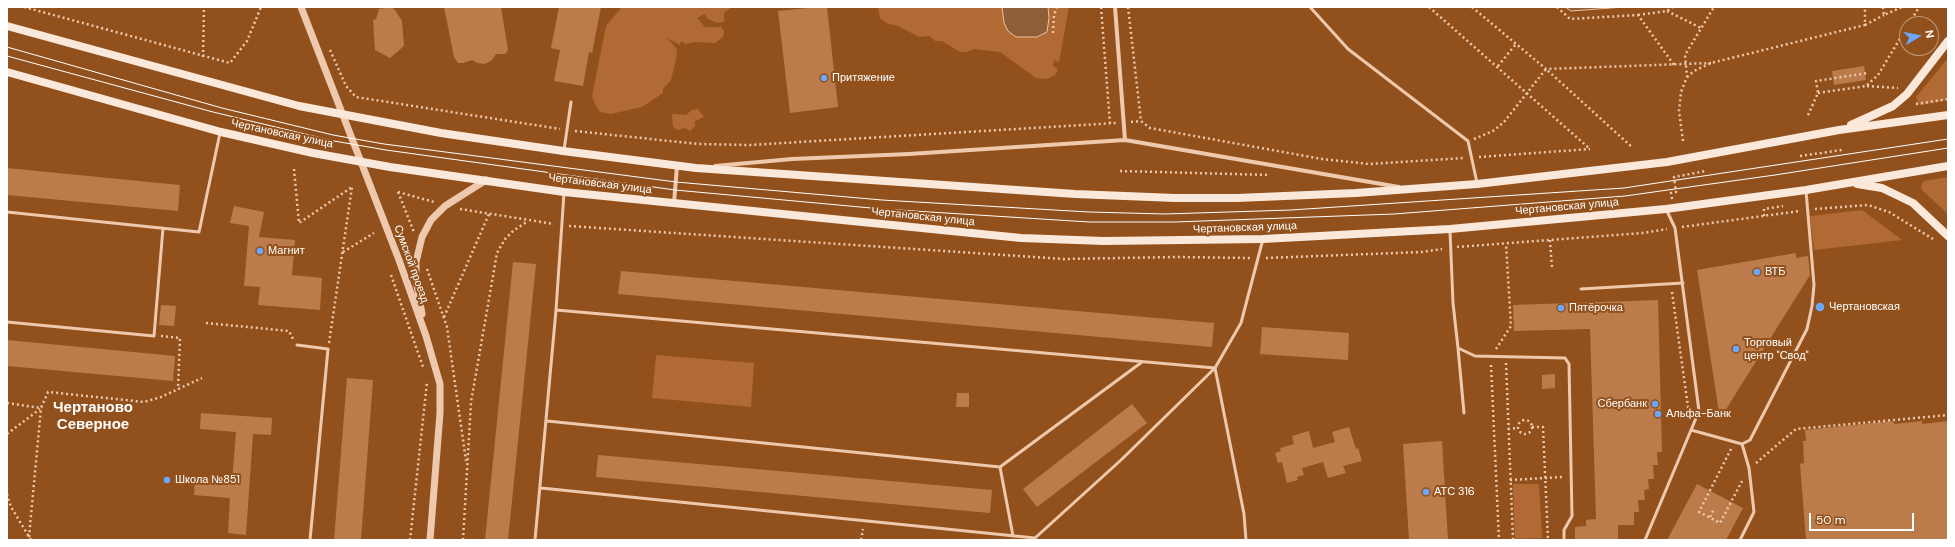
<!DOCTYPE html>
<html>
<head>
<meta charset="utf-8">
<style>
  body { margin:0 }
  #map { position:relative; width:1955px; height:547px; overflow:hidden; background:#92511c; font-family:"DM Sans",sans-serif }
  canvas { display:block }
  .frame { position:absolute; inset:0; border:8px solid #fff; pointer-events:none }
  .north { position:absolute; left:1899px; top:16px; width:40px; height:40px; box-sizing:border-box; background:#92511c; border:1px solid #be9777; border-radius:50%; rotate:80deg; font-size:11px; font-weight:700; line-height:16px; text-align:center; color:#fff }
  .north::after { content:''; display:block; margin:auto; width:14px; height:18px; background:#6ba7fe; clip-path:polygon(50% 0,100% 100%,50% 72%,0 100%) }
  .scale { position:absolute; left:1809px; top:513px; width:105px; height:18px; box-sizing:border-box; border:2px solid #fff; border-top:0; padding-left:5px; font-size:12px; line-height:14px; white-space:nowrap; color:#fff; -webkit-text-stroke:3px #92511c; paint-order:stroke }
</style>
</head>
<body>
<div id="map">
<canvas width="1955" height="547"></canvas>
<div class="frame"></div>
<div class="north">N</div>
<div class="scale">50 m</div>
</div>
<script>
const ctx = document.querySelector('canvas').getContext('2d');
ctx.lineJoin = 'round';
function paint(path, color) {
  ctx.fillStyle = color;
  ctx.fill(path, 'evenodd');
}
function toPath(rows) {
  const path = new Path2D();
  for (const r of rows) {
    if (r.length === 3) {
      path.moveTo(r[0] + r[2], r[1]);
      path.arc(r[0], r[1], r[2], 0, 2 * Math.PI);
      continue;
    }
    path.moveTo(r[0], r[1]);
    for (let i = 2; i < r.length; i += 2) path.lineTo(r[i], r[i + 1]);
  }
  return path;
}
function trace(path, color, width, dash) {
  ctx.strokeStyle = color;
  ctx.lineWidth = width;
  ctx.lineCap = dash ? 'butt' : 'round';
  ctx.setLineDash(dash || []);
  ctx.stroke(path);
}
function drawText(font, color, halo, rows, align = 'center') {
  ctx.font = font + ' "DM Sans",sans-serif';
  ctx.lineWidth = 4;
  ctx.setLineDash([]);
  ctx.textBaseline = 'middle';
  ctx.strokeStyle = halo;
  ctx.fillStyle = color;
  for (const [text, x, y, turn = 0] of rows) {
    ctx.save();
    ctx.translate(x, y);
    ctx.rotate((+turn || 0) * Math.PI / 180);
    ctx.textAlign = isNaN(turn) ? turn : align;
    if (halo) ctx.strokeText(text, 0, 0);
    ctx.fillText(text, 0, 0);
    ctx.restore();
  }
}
const green = toPath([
  [622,7,732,7,724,13,724,22,717,23,708,19,705,14,697,18,705,27,721,27,724,31,723,37,715,43,695,42,686,44,681,41,680,45,667,38,677,49,676,59,671,80,663,89,663,93,642,107,611,114,600,112,595,104,592,96,606,26],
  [878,7,1069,7,1059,62,1054,60,1053,66,1058,70,1055,75,1047,79,1036,78,1000,52,974,49,967,52,960,52,942,41,935,41,930,36,919,37,898,26,886,23,880,18],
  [1948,58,1948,100,1921,105,1918,103,1916,97],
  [698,109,704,117,695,121,695,126,690,131,685,128,677,130,673,126,672,114,686,115,692,110],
  [1948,177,1948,214,1922,190,1921,186,1924,181],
  [1862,210,1902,240,1814,250,1810,216],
  [656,355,754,363,751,407,652,398],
  [1513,484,1539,484,1542,538,1515,539]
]);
const water = toPath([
  [1002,7,1048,7,1049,18,1047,32,1037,37,1016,37,1008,31,1004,23,1002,7],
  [1565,7,1624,7,1571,11,1565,7]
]);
const building = toPath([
  [391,7,395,10,402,21,404,46,390,58,375,50,373,20,376,19,379,9],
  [444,7,501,7,508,50,505,54,496,54,492,60,485,64,477,63,472,60,463,63,458,63,454,57],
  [559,7,601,7,592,53,589,52,583,86,554,81,560,50,551,48],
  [818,7,827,7,838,107,790,113,778,11],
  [1864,66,1866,80,1834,85,1832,71],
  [7,168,180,185,178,211,7,195],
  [234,206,264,212,259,237,295,240,292,275,322,278,320,310,258,305,260,287,244,286,249,226,230,223],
  [1796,253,1796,258,1808,256,1810,275,1720,419,1697,270],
  [513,262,536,264,508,540,485,540],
  [621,271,1214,323,1212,347,618,294],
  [1658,300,1662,452,1657,452,1658,465,1653,465,1654,479,1648,479,1649,489,1644,490,1645,500,1638,500,1639,512,1634,512,1634,525,1618,525,1618,540,1575,540,1575,527,1586,526,1586,520,1596,519,1590,329,1514,331,1513,305],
  [161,305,176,306,174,326,159,325],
  [1262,327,1349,333,1348,360,1260,354],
  [7,340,175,356,173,381,7,366],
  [1555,374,1555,388,1542,389,1542,375],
  [347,378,373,380,361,540,334,540],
  [957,393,969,393,969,407,956,407],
  [1132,404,1147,423,1037,507,1023,489],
  [201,413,272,418,271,435,253,434,246,535,228,533,230,498,194,495,195,478,232,481,236,432,200,429],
  [1893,421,1894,424,1922,421,1922,424,1948,421,1948,540,1806,540,1800,464,1804,463,1803,441,1806,441,1805,430],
  [1349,427,1356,449,1358,448,1362,461,1343,466,1346,473,1328,478,1323,462,1302,468,1304,475,1297,477,1298,480,1287,483,1282,462,1278,463,1275,453,1281,451,1280,448,1294,444,1292,436,1309,431,1313,448,1335,442,1332,432],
  [1442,441,1448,540,1409,540,1403,444],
  [598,455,992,490,990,513,596,477],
  [1697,484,1743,508,1726,540,1667,540]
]);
const path = toPath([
  [24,7,230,63,247,41,261,7],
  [1101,7,1110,124],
  [1128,7,1141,121,1150,128,1322,159,1369,164,1464,158],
  [1429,7,1590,149],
  [1472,7,1546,69,1711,63],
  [1557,7,1570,19,1638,15,1674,65],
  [1883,7,1884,15,1902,7],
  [1667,11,1701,28],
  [1638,15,1667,11,1673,7],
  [1909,24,1919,7],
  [1865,25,1884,15],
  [1053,33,1054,15,1057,7],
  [330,50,346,86,356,97,560,129],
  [203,57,204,7],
  [1498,66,1516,44],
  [1687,77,1694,71,1711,63,1865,25,1865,7],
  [1867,86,1898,88],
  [1818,93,1866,86,1878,75,1907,27],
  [1916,104,1948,99],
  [1808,115,1818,93,1816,81,1868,73],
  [1131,122,1141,121],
  [575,131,698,144,750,145,1116,123],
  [1474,139,1493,131,1504,122,1546,69,1633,148],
  [1683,141,1679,111,1681,92,1687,77,1685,55,1714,7],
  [1800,156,1842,150],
  [1479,157,1590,149],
  [294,169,299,223,352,187],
  [1120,171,1270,175],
  [398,192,434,202],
  [398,192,414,232],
  [1672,199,1671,193,1676,192,1674,177,1706,171],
  [460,209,554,224],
  [1815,209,1868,205,1889,212,1933,239],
  [1764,216,1764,209,1783,206],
  [569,226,1064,259,1176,257,1251,258],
  [1682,227,1800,211],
  [1550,240,1552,268],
  [1457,247,1643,233,1667,229],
  [343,252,374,233],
  [1266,258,1422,252,1442,249],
  [427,269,447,327,466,461],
  [391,275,423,367],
  [1672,292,1689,414],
  [444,317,489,214],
  [206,323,289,331,293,339],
  [161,336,180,338,178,389],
  [329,343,352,187],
  [1496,349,1511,326,1506,244],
  [1506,363,1513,540],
  [1491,365,1499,540],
  [7,403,41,408,48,392,144,402,161,397,202,378],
  [1525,427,7],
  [1532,427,1543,427,1548,540],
  [1508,429,1518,428],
  [7,434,40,409],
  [1731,449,1699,512,1720,523,1742,481],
  [1756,463,1796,429,1948,415],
  [1510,480,1563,477],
  [7,494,11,507,31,540],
  [1710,517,1714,509],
  [29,537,41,408],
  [410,540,427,382],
  [463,540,471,402,497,253,505,239,513,231,528,221],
  [861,540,863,529]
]);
const service = toPath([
  [1310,7,1348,49,1468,141,1477,183],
  [564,150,571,102],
  [7,212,199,232,220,133],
  [1450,231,1453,303,1458,348,1475,356,1565,358,1569,364,1572,516,1564,530,1564,540],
  [1581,289,1683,283],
  [556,310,1215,368,1244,514,1246,540],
  [7,322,154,336,163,228],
  [297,345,328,349,310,540],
  [1458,348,1464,413],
  [547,421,1000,467],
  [1691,430,1742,444,1750,440,1807,329,1812,306,1814,285,1806,191],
  [541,488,1035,538,1121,460,1215,368,1241,323,1263,239],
  [1013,536,1000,467,1142,362],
  [535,540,556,310,564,193],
  [1645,540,1699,411,1675,228,1666,209],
  [1740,540,1754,512,1749,468,1742,444]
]);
const minor = toPath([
  [1115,7,1125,140],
  [715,166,792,159,909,154,1125,140,1399,187],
  [674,203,677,166]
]);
const tertiary = toPath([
  [301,7,399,260,426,336,440,384,440,413,430,540],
  [422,314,416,280,416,262,422,237,431,220,445,206,486,180]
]);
const secondary = toPath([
  [7,26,299,106,441,133,563,151,696,168,1075,194,1175,198,1237,198,1356,193,1477,184,1667,162,1839,130,1948,115],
  [7,72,221,132,313,153,390,167,564,192,1021,238,1104,241,1263,239,1450,229,1666,209,1806,190,1948,166],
  [1851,125,1893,106,1907,94,1948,41],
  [1857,184,1882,188,1913,203,1948,236]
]);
const tram = toPath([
  [7,47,222,108,333,135,384,144,676,182,882,200,1089,212,1165,214,1291,210,1624,188,1948,139],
  [7,56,213,112,334,141,386,150,675,190,882,209,1089,222,1175,222,1394,214,1625,196,1775,175,1948,148]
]);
const markers = [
  [824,78,4,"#6ba7fe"],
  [260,251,4,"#6ba7fe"],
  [1757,272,4,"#6ba7fe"],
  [1820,307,5,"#6ba7fe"],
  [1561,308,4,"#6ba7fe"],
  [1736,349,4,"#6ba7fe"],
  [1655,404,4,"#6ba7fe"],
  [1658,414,4,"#6ba7fe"],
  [167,480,4,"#6ba7fe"],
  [1426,492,4,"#6ba7fe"]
];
const poiNames = [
  ["Притяжение",832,78],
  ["Магнит",268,251],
  ["ВТБ",1765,272],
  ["Чертановская",1829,307],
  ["Пятёрочка",1569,308],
  ["Торговый",1744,343],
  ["центр \"Свод\"",1744,356],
  ["Сбербанк",1647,404,"right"],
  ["Альфа-Банк",1666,414],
  ["Школа №851",175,480],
  ["АТС 316",1434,492]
];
const streetNames = [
  ["Чертановская улица",282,134,12],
  ["Чертановская улица",600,184,7],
  ["Чертановская улица",1567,207,-5],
  ["Чертановская улица",923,217,6],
  ["Чертановская улица",1245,228,-2],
  ["Сумской проезд",411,264,70]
];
const districtNames = [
  ["Чертаново",93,408],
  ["Северное",93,425]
];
paint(green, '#b16a33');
paint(water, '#8d5e38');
trace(water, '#f0c1a0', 1);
paint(building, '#bb7b4a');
trace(path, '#eec9ad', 2.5, [2, 3]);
trace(service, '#eec9ad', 3);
trace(minor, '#eec9ad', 4);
trace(tertiary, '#eec9ad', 7);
trace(secondary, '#fae8da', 8);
trace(tram, '#fff', 1);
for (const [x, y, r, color] of markers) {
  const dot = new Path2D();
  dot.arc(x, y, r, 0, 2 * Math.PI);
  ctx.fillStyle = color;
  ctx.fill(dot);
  trace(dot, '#92511c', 1.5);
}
drawText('11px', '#fff', '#92511c', poiNames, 'left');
drawText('11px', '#fff', '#92511c', streetNames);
drawText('bold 15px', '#fff', '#92511c', districtNames);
</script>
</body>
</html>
